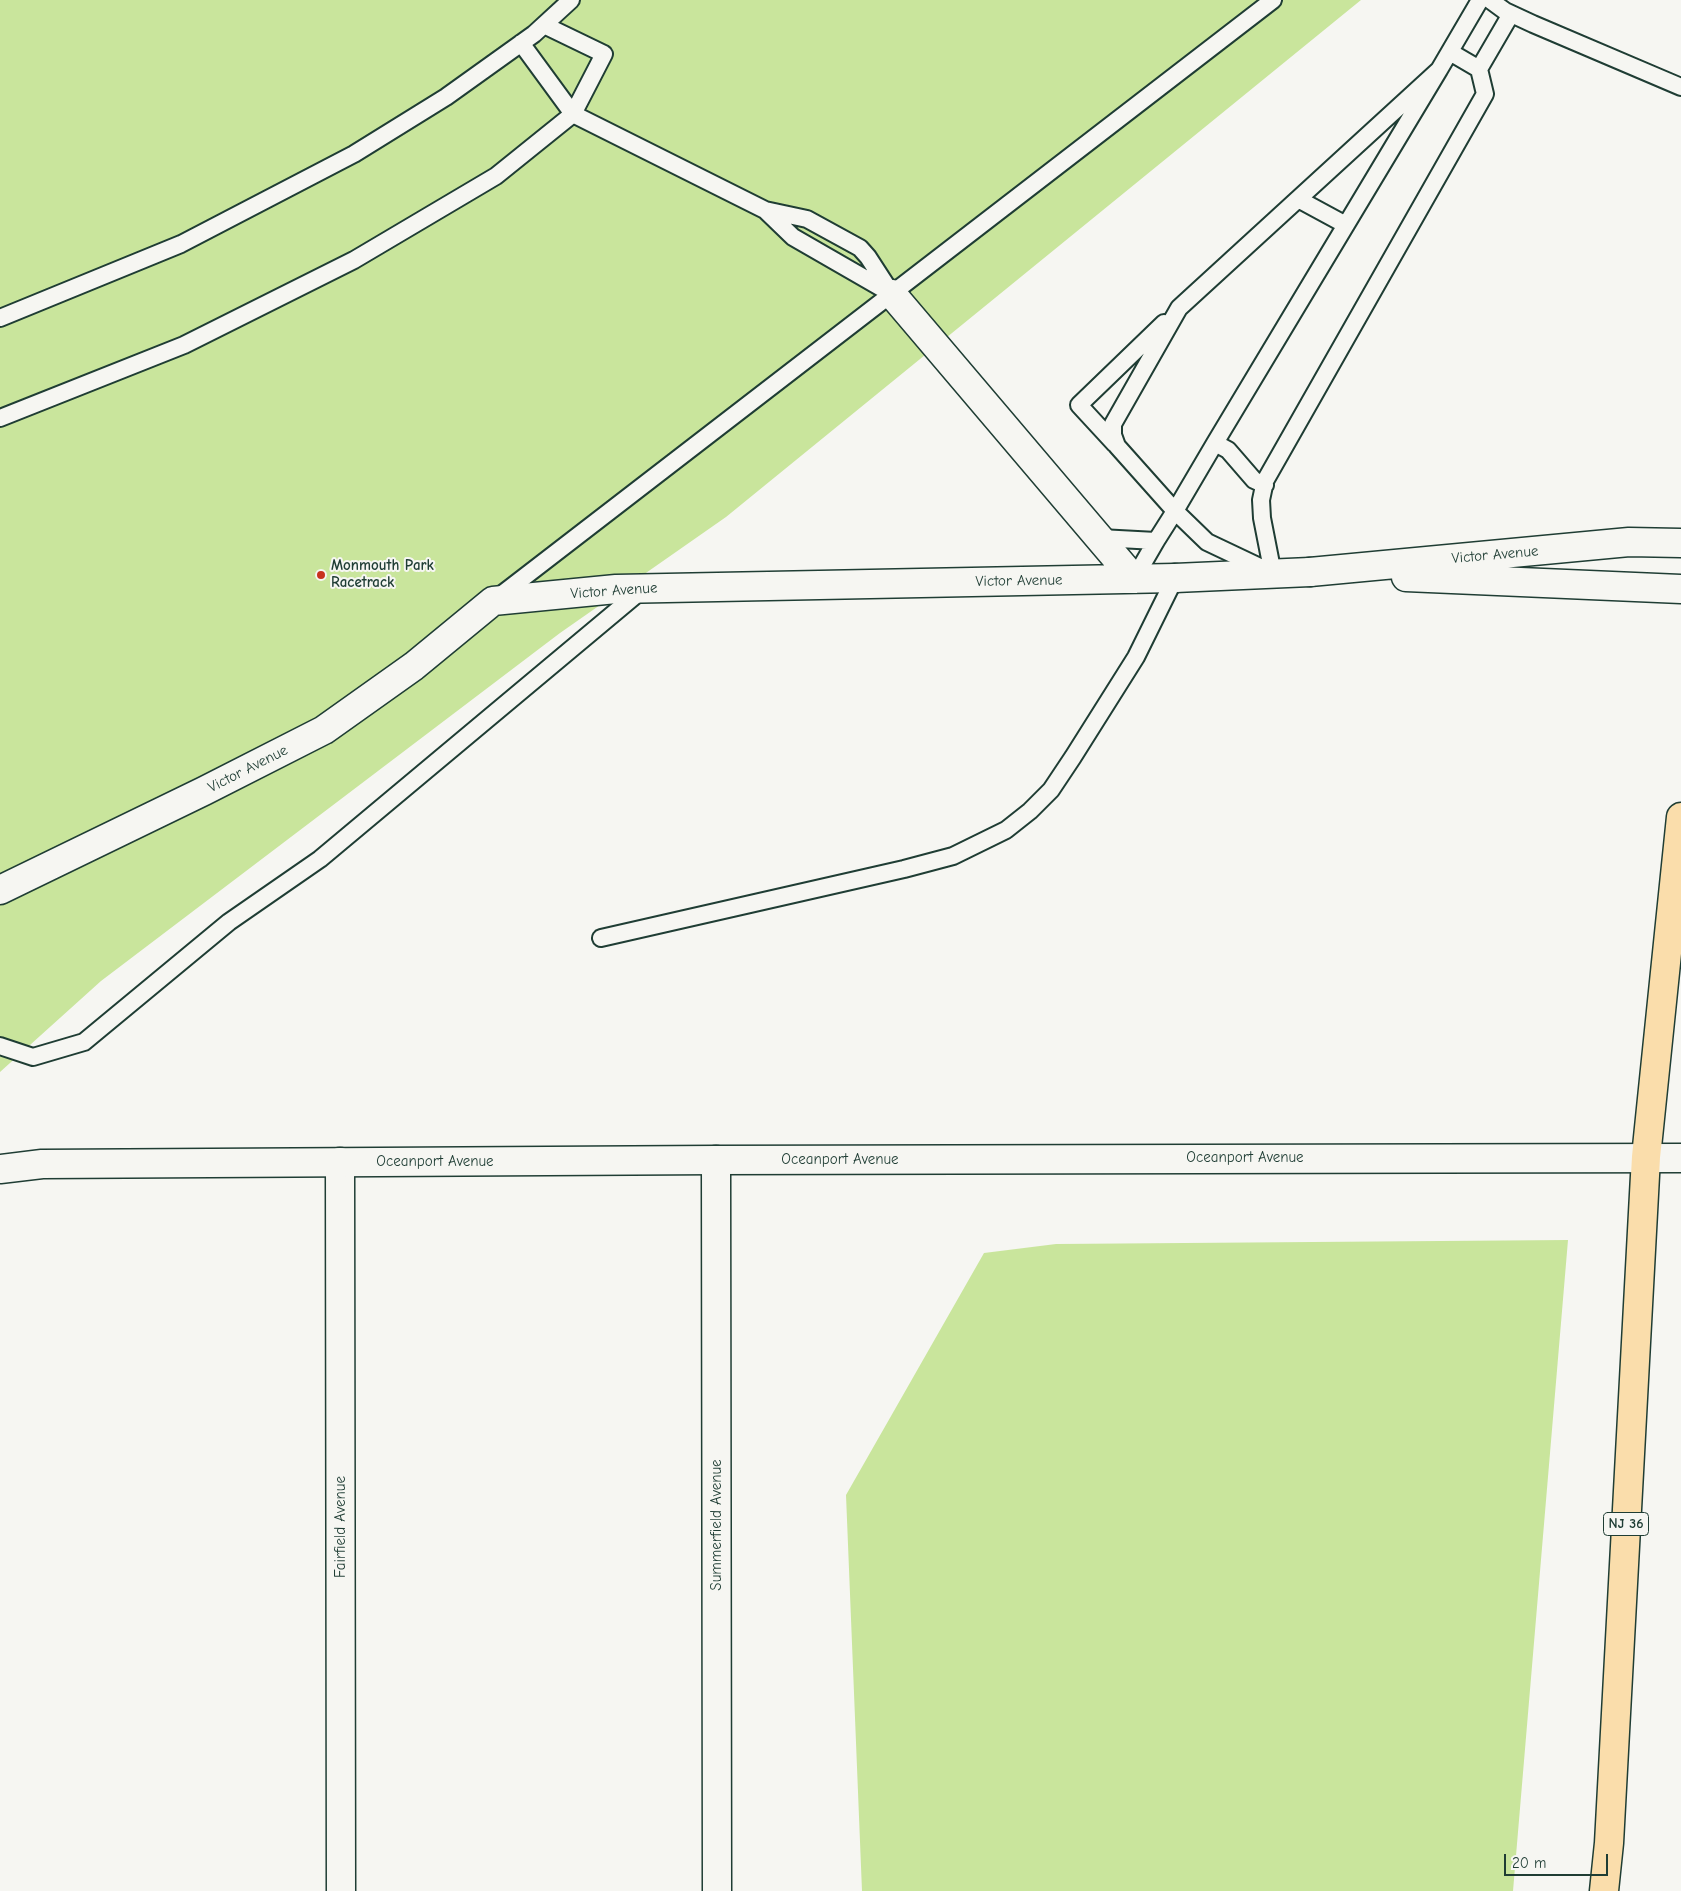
<!DOCTYPE html>
<html>
<head>
<meta charset="utf-8">
<style>
  body { margin:0 }
  #map { position:relative; width:1681px; height:1891px; overflow:hidden; background:#f6f6f2; font-family:"Comic Neue",sans-serif }
  canvas { display:block }
  .scale { position:absolute; left:1504px; top:1854px; width:104px; height:22px; box-sizing:border-box; border:2px solid #1f3d34; border-top:0; padding-left:6px; font-size:15px; line-height:18px; white-space:nowrap; color:#1f3d34; -webkit-text-stroke:4px #f6f6f2; paint-order:stroke }
</style>
</head>
<body>
<div id="map">
<canvas width="1681" height="1891"></canvas>
<div class="scale">20 m</div>
</div>
<script>
const ctx = document.querySelector('canvas').getContext('2d');
ctx.lineJoin = 'round';
function paint(path, color) {
  ctx.fillStyle = color;
  ctx.fill(path, 'evenodd');
}
function toPath(rows) {
  const path = new Path2D();
  for (const r of rows) {
    path.moveTo(r[0], r[1]);
    for (let i = 2; i < r.length; i += 2) path.lineTo(r[i], r[i + 1]);
  }
  return path;
}
function trace(path, color, width, dash) {
  ctx.strokeStyle = color;
  ctx.lineWidth = width;
  ctx.lineCap = dash ? 'butt' : 'round';
  ctx.setLineDash(dash || []);
  ctx.stroke(path);
}
function drawText(font, color, halo, rows, align = 'center') {
  ctx.font = font + ' "Comic Neue",sans-serif';
  ctx.lineWidth = 4;
  ctx.setLineDash([]);
  ctx.textBaseline = 'middle';
  ctx.strokeStyle = halo;
  ctx.fillStyle = color;
  for (const [text, x, y, turn = 0] of rows) {
    ctx.save();
    ctx.translate(x, y);
    ctx.rotate((+turn || 0) * Math.PI / 180);
    ctx.textAlign = isNaN(turn) ? turn : align;
    if (halo) ctx.strokeText(text, 0, 0);
    ctx.fillText(text, 0, 0);
    ctx.restore();
  }
}
const green = toPath([
  [0,0,1361,0,726,517,560,633,101,981,0,1072],
  [1568,1240,1513,1891,862,1891,846,1495,984,1253,1056,1244]
]);
const lane = toPath([
  [1490,0,1505,11,1533,24,1681,87],
  [521,43,573,114,604,54,544,25],
  [1450,52,1479,69],
  [1439,70,1480,0],
  [1298,199,1346,225],
  [765,210,807,219,860,248,868,257,892,294,793,237,765,210],
  [0,318,181,244,354,154,446,97,534,34,571,0],
  [0,418,184,345,354,260,496,176,573,114,765,210],
  [1215,443,1228,450,1254,480,1265,485],
  [1115,444,1079,405,1164,323],
  [1100,538,1156,541],
  [1273,574,1262,518,1261,500,1265,481,1485,94,1479,69,1511,14],
  [1134,579,1156,541,1175,511,1215,443,1439,70,1179,308,1113,424,1113,435,1117,446,1175,511,1207,542,1266,570],
  [497,598,1273,0],
  [601,938,904,869,953,856,1006,830,1030,811,1051,790,1073,757,1136,657,1175,578],
  [0,1046,33,1057,84,1042,229,922,320,859,643,589]
]);
const street = toPath([
  [892,294,1134,579],
  [1310,572,1629,542,1681,543],
  [1406,577,1681,589],
  [0,890,204,791,324,730,414,666,493,601,616,589,1175,578],
  [716,1160,717,1891],
  [340,1162,341,1891]
]);
const secondary = toPath([
  [1175,578,1310,572],
  [0,1169,42,1164,716,1160,1681,1158]
]);
const highway = toPath([
  [1604,1891,1609,1843,1646,1157,1681,817]
]);
const markers = [
  [321,575,5,"#c8321e"]
];
const shields = [
  [1626,1524,45]
];
const shieldNames = [
  ["NJ 36",1626,1524]
];
const streetNames = [
  ["Victor Avenue",1495,555,-5],
  ["Victor Avenue",1019,581,-1],
  ["Victor Avenue",614,591,-4],
  ["Victor Avenue",248,769,-27],
  ["Oceanport Avenue",1245,1158],
  ["Oceanport Avenue",840,1160],
  ["Oceanport Avenue",435,1162],
  ["Summerfield Avenue",717,1525,-90],
  ["Fairfield Avenue",341,1527,-90]
];
const poiNames = [
  ["Monmouth Park",331,566],
  ["Racetrack",331,583]
];
paint(green, '#c9e59c');
trace(lane, '#1f3d34', 20);
trace(street, '#1f3d34', 31);
trace(secondary, '#1f3d34', 31);
trace(highway, '#1f3d34', 31);
trace(lane, '#f6f6f2', 16);
trace(street, '#f6f6f2', 28);
trace(secondary, '#f6f6f2', 28);
trace(highway, '#faddab', 28);
for (const [x, y, r, color] of markers) {
  const dot = new Path2D();
  dot.arc(x, y, r, 0, 2 * Math.PI);
  ctx.fillStyle = color;
  ctx.fill(dot);
  trace(dot, '#f6f6f2', 2);
}
for (const [x, y, w] of shields) {
  const box = new Path2D();
  box.roundRect(x - w / 2, y - 11.5, w, 23, 4);
  ctx.fillStyle = '#f6f6f2';
  ctx.fill(box);
  trace(box, '#1f3d34', 1);
}
drawText('bold 14px', '#1f3d34', null, shieldNames);
drawText('15px', '#1f3d34', '#f6f6f2', streetNames);
drawText('bold 15px', '#1f3d34', '#f6f6f2', poiNames, 'left');
</script>
</body>
</html>
